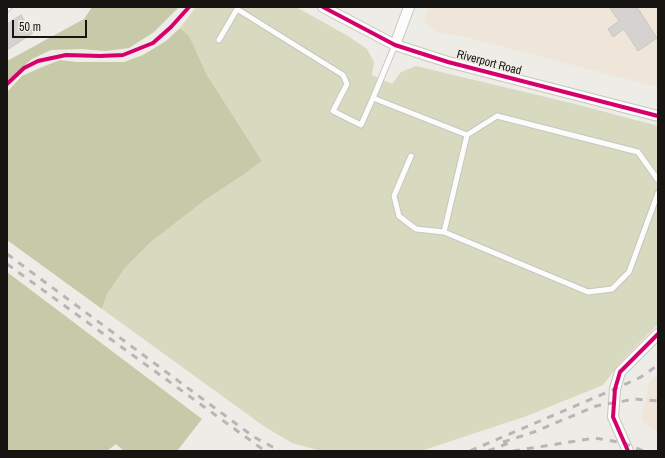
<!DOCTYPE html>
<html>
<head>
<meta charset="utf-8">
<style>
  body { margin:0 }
  #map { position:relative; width:665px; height:458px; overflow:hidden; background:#eeece7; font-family:"Archivo Narrow",sans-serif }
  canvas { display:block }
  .frame { position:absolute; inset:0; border:8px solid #161512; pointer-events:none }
  .scale { position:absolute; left:12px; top:20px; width:75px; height:18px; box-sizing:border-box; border:2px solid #161512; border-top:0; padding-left:5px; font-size:12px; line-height:14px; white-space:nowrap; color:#161512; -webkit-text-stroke:3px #f1ede4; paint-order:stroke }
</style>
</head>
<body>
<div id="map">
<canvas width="665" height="458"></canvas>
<div class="frame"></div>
<div class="scale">50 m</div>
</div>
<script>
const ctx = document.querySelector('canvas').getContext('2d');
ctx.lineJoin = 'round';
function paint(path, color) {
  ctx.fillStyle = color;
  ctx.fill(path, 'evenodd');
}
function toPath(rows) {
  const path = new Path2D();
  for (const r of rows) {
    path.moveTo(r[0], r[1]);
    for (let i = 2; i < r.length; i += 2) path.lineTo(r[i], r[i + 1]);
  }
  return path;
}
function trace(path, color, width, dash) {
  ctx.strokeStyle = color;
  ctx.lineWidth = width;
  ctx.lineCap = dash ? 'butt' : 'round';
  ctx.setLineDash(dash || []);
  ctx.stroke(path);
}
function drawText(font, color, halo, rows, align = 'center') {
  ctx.font = font + ' "Archivo Narrow",sans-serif';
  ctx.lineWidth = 3;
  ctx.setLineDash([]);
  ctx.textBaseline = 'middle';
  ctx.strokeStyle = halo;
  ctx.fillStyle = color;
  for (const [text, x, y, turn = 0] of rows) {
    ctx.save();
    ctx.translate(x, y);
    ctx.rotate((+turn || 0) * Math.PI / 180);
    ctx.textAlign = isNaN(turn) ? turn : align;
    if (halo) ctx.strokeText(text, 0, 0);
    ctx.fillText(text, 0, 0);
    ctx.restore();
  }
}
const industrial = toPath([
  [429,7,658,7,658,87,465,37,434,31,424,20],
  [658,374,658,433,641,420,649,382]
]);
const green = toPath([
  [196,7,296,7,348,36,367,49,374,62,372,75,392,84,401,72,416,66,579,105,658,126,658,324,621,362,603,385,527,416,421,451,321,451,292,443,265,427,102,309,107,294,125,268,151,242,205,200,246,173,262,161,207,75,189,37,180,28]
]);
const forest = toPath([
  [92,7,179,7,154,32,129,48,106,51,81,49,51,50,32,59,7,81,7,61,84,19],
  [180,28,189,36,207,75,262,161,246,173,205,200,151,242,125,268,107,294,102,309,7,240,7,92,22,76,40,68,60,60,76,62,124,62,143,55,166,41],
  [7,272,202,419,177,451,124,451,116,444,107,451,7,451]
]);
const building = toPath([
  [609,7,637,7,657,38,638,51,624,29,613,37,608,29,619,21,609,7],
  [21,15,33,33,7,50,7,24,21,15]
]);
const service = toPath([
  [7,9,9,7],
  [219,40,237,9,343,75,347,84,333,111,361,125,373,98],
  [395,45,373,98,467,135,444,232,588,292,612,289,629,272,658,193],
  [467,135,497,116,638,152,658,180],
  [411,156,394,196,399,216,416,229,444,232]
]);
const minor = toPath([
  [323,7,395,45,448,62,658,116],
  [395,45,409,7],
  [628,451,613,417,615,389,620,372,658,334]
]);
const rail = toPath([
  [7,254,254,437,280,451],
  [7,264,265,451],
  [503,442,534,432,596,406,635,399,658,401],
  [470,451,615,389,641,377,658,365],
  [488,451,509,443],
  [513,451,595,438,624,443,643,451]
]);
const cycleway = toPath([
  [323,7,395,45,448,62,658,116],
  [7,84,24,68,38,61,66,55,100,56,123,55,153,43,171,27,189,7],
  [628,451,613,417,615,389,620,372,658,334]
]);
const streetNames = [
  ["Riverport Road",489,63,15]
];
paint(industrial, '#efe6d9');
paint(green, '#d7dabf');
paint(forest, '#c6caa9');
paint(building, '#d5d2cf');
trace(building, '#cac7c4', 1);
trace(service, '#c7c6c2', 7);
trace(minor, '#c7c6c2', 12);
trace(service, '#fcfcfb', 5);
trace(minor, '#fcfcfb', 10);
trace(rail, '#b6b6b5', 3, [7, 7]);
trace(cycleway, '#d6006c', 4);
drawText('12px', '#161512', '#f1ede4', streetNames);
</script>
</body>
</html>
